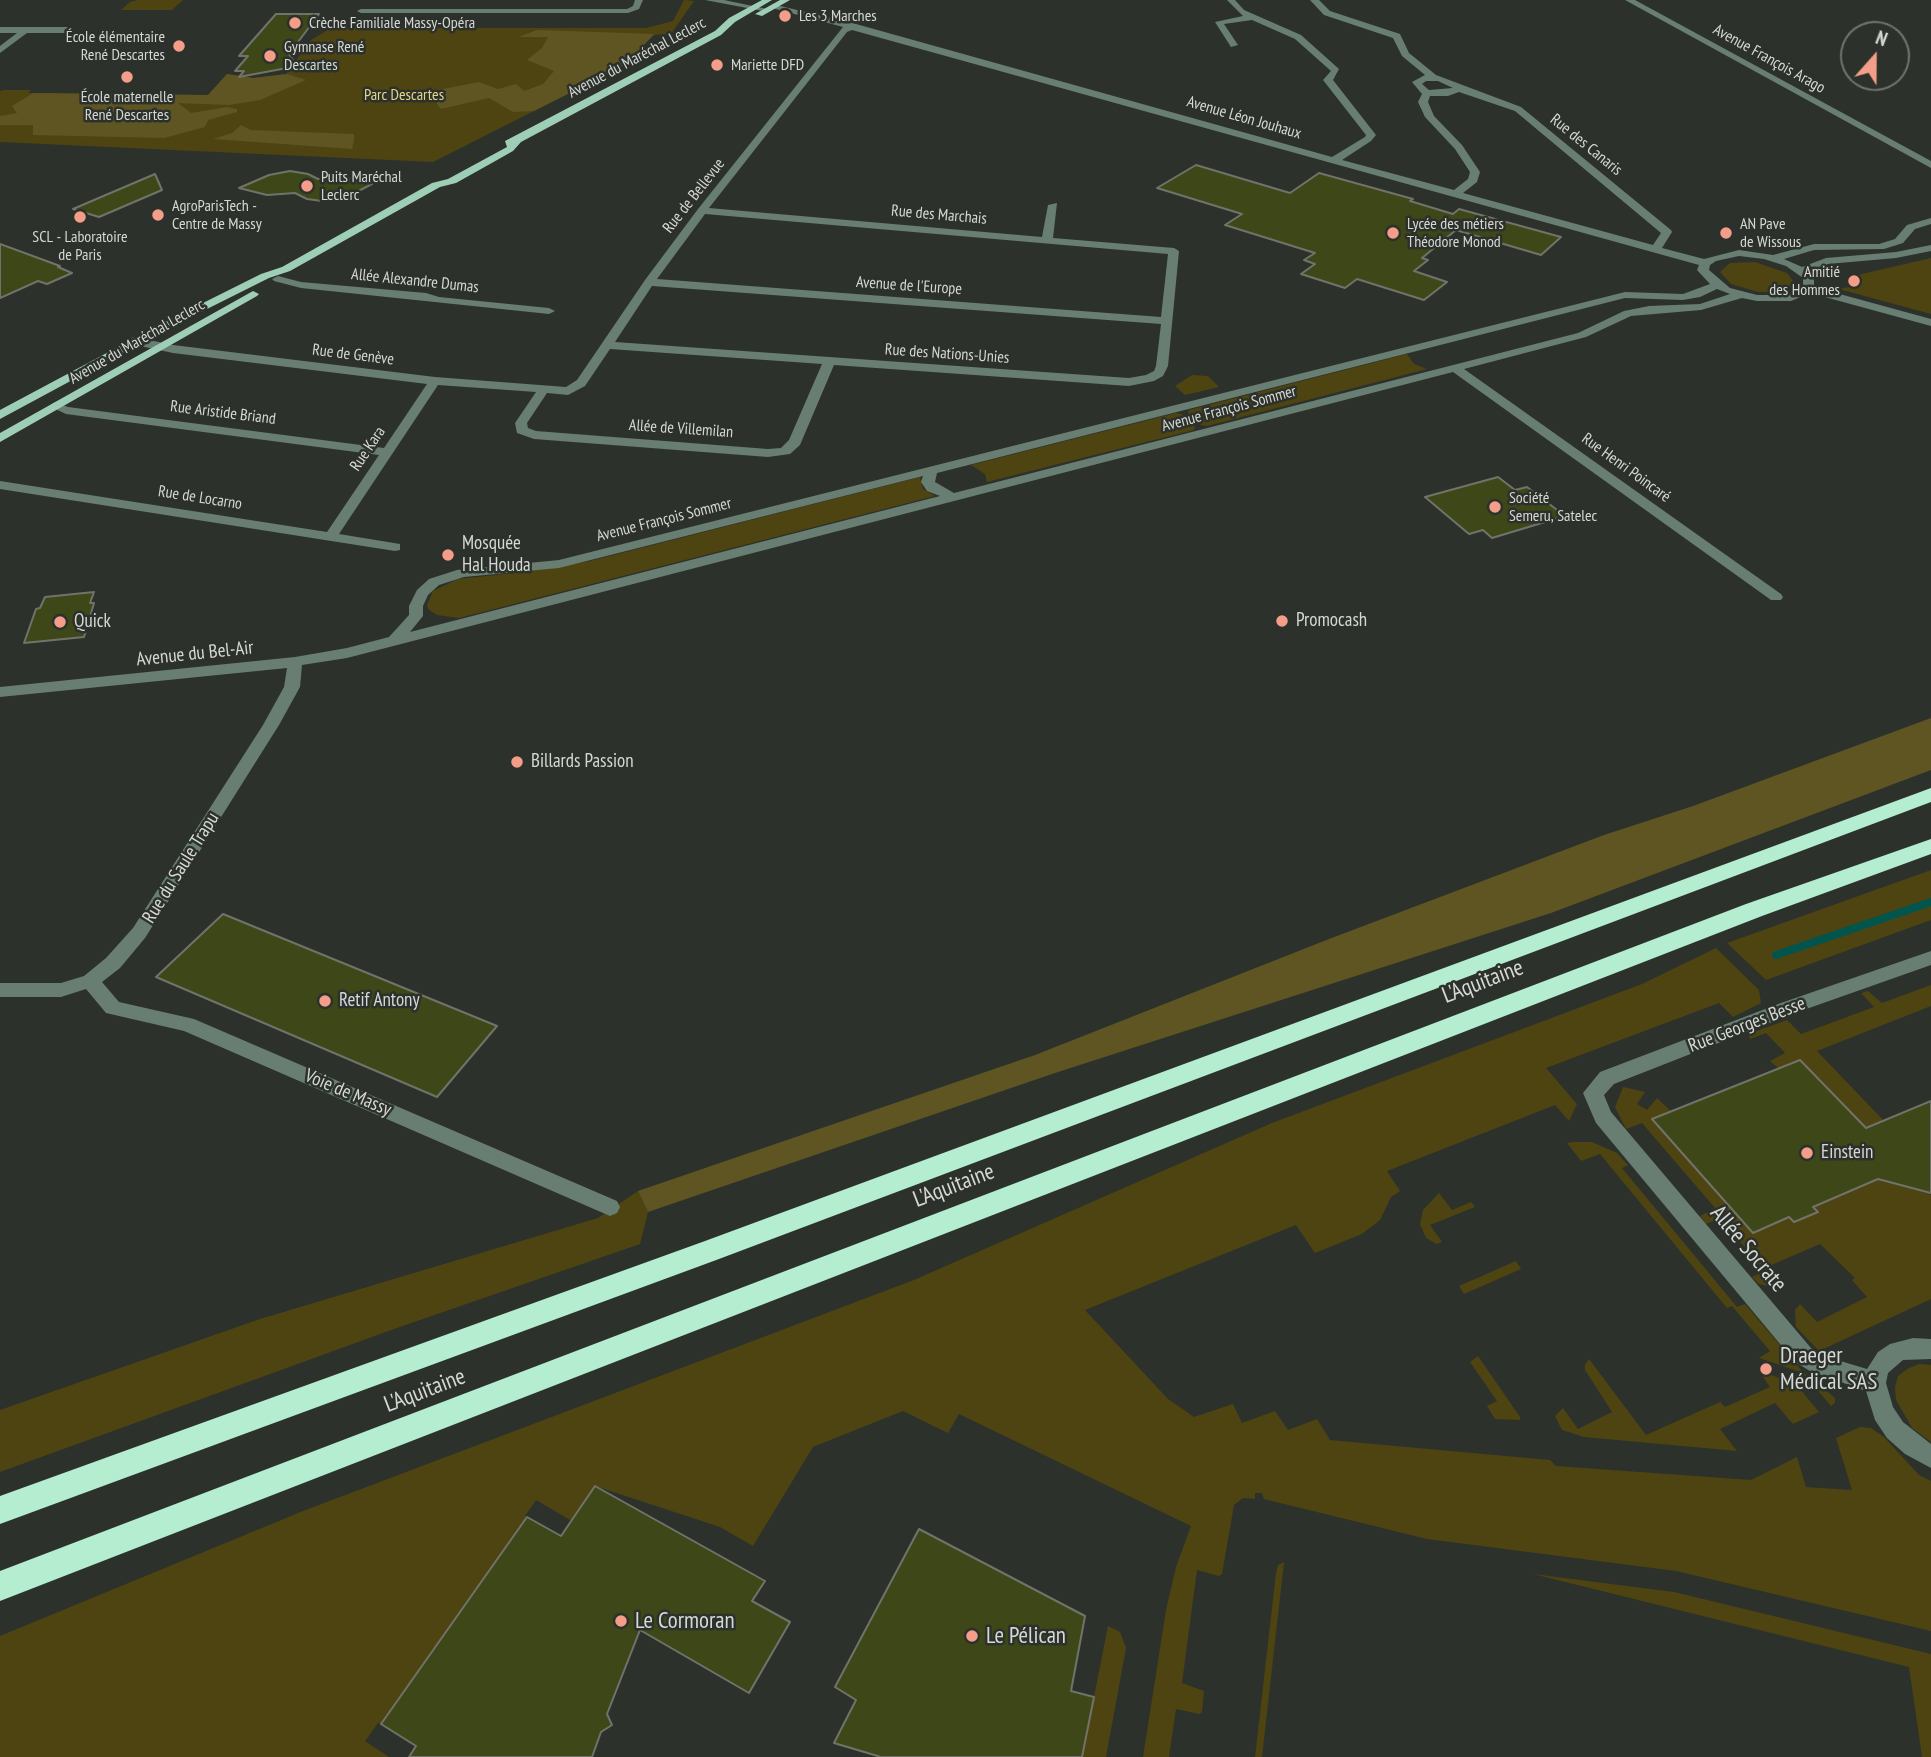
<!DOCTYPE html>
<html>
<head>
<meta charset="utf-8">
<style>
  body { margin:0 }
  #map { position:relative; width:1931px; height:1757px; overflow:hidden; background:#2c312b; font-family:"PT Sans Narrow",sans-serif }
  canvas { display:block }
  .north { position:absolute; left:1840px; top:21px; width:70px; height:70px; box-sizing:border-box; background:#2c312b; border:2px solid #70746f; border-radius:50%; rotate:21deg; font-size:19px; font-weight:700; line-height:28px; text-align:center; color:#d5d8d5 }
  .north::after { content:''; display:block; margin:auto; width:24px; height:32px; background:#f49e8a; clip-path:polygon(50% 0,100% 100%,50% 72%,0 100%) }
</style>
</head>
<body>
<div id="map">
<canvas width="1931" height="1757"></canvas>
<div class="north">N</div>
</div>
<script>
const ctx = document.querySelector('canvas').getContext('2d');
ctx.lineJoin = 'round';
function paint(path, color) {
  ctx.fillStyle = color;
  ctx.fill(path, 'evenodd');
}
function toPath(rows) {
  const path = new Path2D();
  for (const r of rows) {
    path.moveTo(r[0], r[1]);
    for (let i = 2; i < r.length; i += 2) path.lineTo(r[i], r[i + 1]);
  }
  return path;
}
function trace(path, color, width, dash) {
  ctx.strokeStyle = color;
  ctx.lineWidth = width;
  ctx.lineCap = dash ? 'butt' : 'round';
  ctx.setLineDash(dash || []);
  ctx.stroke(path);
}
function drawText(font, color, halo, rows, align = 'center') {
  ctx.font = font + ' "PT Sans Narrow",sans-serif';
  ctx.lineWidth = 5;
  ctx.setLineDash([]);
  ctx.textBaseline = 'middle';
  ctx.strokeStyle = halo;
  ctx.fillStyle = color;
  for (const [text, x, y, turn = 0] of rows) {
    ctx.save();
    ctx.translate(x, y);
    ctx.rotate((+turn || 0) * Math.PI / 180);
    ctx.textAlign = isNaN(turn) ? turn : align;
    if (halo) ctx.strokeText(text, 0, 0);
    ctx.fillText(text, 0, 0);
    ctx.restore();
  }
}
const green = toPath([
  [138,0,183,0,172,10,121,10,130,2],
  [684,0,694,1,671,34,654,35,637,52,645,55,433,162,0,142,0,91,4,90,31,90,28,93,208,95,227,74,253,78,286,74,311,40,331,28,646,28,673,21],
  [1931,258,1931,314,1839,289,1854,286,1849,277],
  [1755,262,1787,273,1793,281,1792,285,1776,292,1758,292,1731,284,1720,272,1730,263],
  [1407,354,1414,364,1427,369,1207,426,1201,425,1188,413,1189,410],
  [1192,375,1208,376,1219,387,1185,395,1175,386],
  [1176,413,1181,414,1195,427,1194,430,987,482,985,474,971,465],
  [920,477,923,489,935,496,459,618,437,615,429,610,427,605,433,591,458,579,524,572,590,561],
  [1931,870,1931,920,1766,980,1727,943],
  [1716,948,1759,990,1761,1003,1733,1017,1719,1003,1546,1068,1577,1104,1569,1121,1555,1105,1387,1171,1400,1191,1391,1197,1380,1220,1362,1234,1315,1253,1296,1225,1085,1310,1168,1399,1194,1417,1233,1404,1242,1423,1275,1411,1288,1430,1317,1419,1330,1440,1550,1460,1556,1466,1751,1480,1797,1457,1806,1487,1852,1490,1836,1438,1860,1427,1871,1428,1884,1437,1919,1475,1931,1481,1931,1631,1676,1571,1427,1539,1264,1499,1262,1493,1255,1493,1255,1499,1243,1498,1234,1505,1222,1574,1219,1576,1197,1570,1182,1683,1204,1691,1202,1712,1199,1714,1176,1709,1169,1757,1143,1757,1166,1610,1176,1567,1191,1526,959,1414,948,1433,903,1411,813,1447,753,1546,720,1527,595,1486,572,1521,536,1500,525,1516,527,1517,381,1724,378,1723,365,1741,389,1757,0,1757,0,1636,303,1511,914,1280,1272,1123,1642,984],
  [1931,985,1931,1006,1817,1051,1884,1121,1866,1128,1800,1060,1778,1068,1770,1061,1785,1053,1766,1033,1750,1039,1749,1037,1751,1033,1787,1020,1801,1034,1874,1007,1861,993,1868,991,1882,1003],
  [1623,1087,1645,1092,1637,1104,1647,1110,1657,1098,1671,1111,1652,1119,1753,1233,1789,1217,1794,1222,1817,1212,1813,1207,1878,1179,1928,1192,1931,1195,1931,1299,1819,1351,1796,1327,1795,1310,1800,1304,1817,1322,1867,1297,1852,1280,1855,1278,1820,1244,1769,1266,1784,1285,1777,1288,1759,1284,1752,1277,1765,1271,1720,1218,1706,1224,1700,1216,1715,1208,1642,1123,1626,1129,1615,1107],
  [1573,1142,1592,1142,1617,1153,1628,1165,1622,1168,1737,1307,1745,1304,1803,1372,1835,1398,1835,1403,1831,1406,1803,1373,1759,1358,1770,1351,1732,1306,1727,1308,1600,1154,1581,1161,1567,1143],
  [638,1191,648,1212,640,1244,394,1329,0,1472,0,1410,260,1319,598,1218],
  [1439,1193,1452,1210,1471,1202,1475,1207,1430,1225,1442,1242,1437,1244,1426,1238,1420,1224,1423,1210],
  [1516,1261,1521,1269,1464,1294,1459,1286],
  [1478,1356,1520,1417,1520,1420,1495,1419,1487,1406,1497,1401,1470,1362],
  [1589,1359,1646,1435,1720,1402,1725,1407,1770,1387,1759,1371,1795,1383,1819,1412,1793,1424,1775,1403,1720,1429,1737,1451,1584,1437,1562,1430,1555,1416,1563,1408,1578,1429,1612,1412,1585,1370,1585,1365],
  [1919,1364,1931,1365,1931,1442,1912,1428,1896,1400,1895,1387,1898,1376,1907,1369],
  [1284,1562,1262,1757,1255,1757,1276,1573,1278,1565],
  [1533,1574,1674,1592,1931,1654,1931,1757,1922,1757,1909,1667],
  [1108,1626,1120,1632,1126,1648,1106,1757,1082,1757]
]);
const forest = toPath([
  [537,30,654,34,637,52,645,55,534,111,513,112,489,98,441,109,437,104,436,93,443,89,479,82,498,89,516,84,524,91,543,84,554,71,527,60,542,48,548,37,519,37],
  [227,74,253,78,287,74,306,80,260,100,229,105,178,103,191,113,227,107,237,109,237,112,208,120,205,127,164,138,33,135,33,125,0,125,0,116,17,113,12,106,33,93,208,95],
  [241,125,251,130,354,134,354,140,352,149,213,139,232,133],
  [1931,718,1931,770,1551,913,1055,1073,648,1212,638,1191,1035,1055,1329,939,1604,835,1693,806]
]);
const stream = toPath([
  [1776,955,1931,902]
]);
const building = toPath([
  [276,14,319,14,289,54,293,60,287,68,239,77,244,71,235,71,248,56,239,56,276,14],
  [1196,165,1290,193,1319,173,1413,199,1410,201,1453,214,1459,209,1561,237,1541,255,1456,230,1422,258,1428,260,1414,271,1447,282,1424,300,1357,279,1345,288,1301,274,1315,264,1304,260,1315,253,1225,225,1242,214,1157,188,1196,165],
  [290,171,308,174,318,179,340,177,372,184,347,197,322,201,307,199,295,193,267,195,239,188,269,175,290,171],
  [155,174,162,190,99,217,73,209,155,174],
  [0,244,60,266,58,267,72,273,47,284,38,281,0,298,0,244],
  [1498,477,1515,490,1527,487,1565,516,1492,538,1483,530,1469,534,1425,497,1498,477],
  [94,592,90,603,94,603,84,637,24,643,36,609,40,608,45,597,94,592],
  [223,914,497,1026,437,1097,156,977,223,914],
  [1800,1060,1866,1128,1931,1101,1931,1193,1878,1179,1813,1207,1818,1212,1794,1222,1789,1217,1753,1233,1652,1119,1800,1060],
  [595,1486,765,1581,752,1601,790,1622,749,1693,640,1630,607,1714,612,1725,601,1732,592,1757,409,1757,416,1746,381,1724,527,1517,561,1536,595,1486],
  [919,1529,1085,1616,1071,1691,1094,1697,1082,1757,881,1757,834,1743,856,1700,835,1687,919,1529]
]);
const minor = toPath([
  [635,0,643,0,639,9,628,13,361,13,357,11,361,9,627,9,633,6,635,0],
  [705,0,724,0,772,10,768,12,705,0],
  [1227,0,1235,0,1244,10,1301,35,1339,69,1333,80,1376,135,1371,141,1342,160,1454,190,1468,179,1470,172,1455,149,1425,117,1418,102,1422,94,1412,82,1425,75,1402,56,1393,38,1324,15,1310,0,1319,0,1330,11,1400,34,1409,53,1436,75,1521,107,1671,230,1672,232,1662,248,1704,259,1739,250,1773,255,1814,244,1879,244,1895,239,1907,225,1931,218,1931,224,1915,229,1903,243,1884,249,1814,250,1784,259,1802,267,1826,258,1896,252,1931,245,1931,251,1896,258,1828,264,1809,272,1814,277,1814,287,1931,319,1931,326,1810,293,1791,301,1757,301,1742,298,1701,310,1631,316,1586,337,1464,369,1781,594,1783,597,1781,600,1771,600,1453,372,347,658,302,665,300,687,279,725,145,938,120,968,102,982,119,1002,194,1019,617,1201,620,1207,617,1213,610,1216,184,1031,106,1013,86,989,61,997,0,997,0,983,61,983,84,976,106,958,133,928,263,725,284,687,287,668,0,697,0,687,295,657,347,648,389,637,409,615,409,606,417,590,429,579,457,570,559,560,1625,292,1683,294,1710,284,1697,270,1699,265,852,30,847,32,709,208,1042,237,1048,205,1057,203,1053,238,1174,248,1179,251,1168,366,1163,376,1154,381,1129,386,834,365,800,445,790,454,768,457,534,439,517,433,515,423,536,392,438,385,339,534,400,544,400,550,395,551,0,489,0,481,327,532,379,455,66,414,49,406,55,402,68,407,384,448,427,384,173,353,131,344,131,338,135,337,173,345,435,377,566,387,577,380,645,280,698,209,843,27,772,8,772,4,856,24,1332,157,1365,137,1366,135,1323,80,1331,71,1295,39,1252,20,1224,24,1238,45,1231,47,1215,22,1243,16,1227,0],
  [1426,81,1438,81,1453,88,1429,90,1422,84,1426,81],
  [1459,92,1515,111,1661,233,1653,245,1463,193,1477,182,1480,172,1462,145,1434,116,1428,102,1430,96,1448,96,1459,92],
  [705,214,1168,254,1161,317,657,279,705,214],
  [1739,256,1764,259,1786,266,1803,278,1803,287,1789,295,1757,295,1730,288,1709,270,1710,265,1716,261,1739,256],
  [652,286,1161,324,1156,366,1154,371,1146,375,1129,378,615,342,652,286],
  [1717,289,1730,294,1700,304,1649,306,1624,311,1578,333,954,493,935,482,937,473,1625,298,1683,300,1700,297,1717,289],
  [610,349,822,364,789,440,781,448,768,449,536,431,528,428,527,423,547,393,568,395,585,386,610,349],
  [923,476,921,482,927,491,940,496,410,632,423,616,423,606,428,595,439,585,464,577,559,568,923,476],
  [1625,0,1635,0,1931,161,1931,168,1625,0],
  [0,27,70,27,74,30,70,33,27,33,0,53,0,46,17,33,0,33,0,27],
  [278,276,301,282,426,293,439,297,549,308,555,311,549,314,301,288,274,281,272,279,278,276],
  [1931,951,1931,965,1795,1013,1614,1084,1604,1095,1611,1112,1811,1348,1824,1356,1867,1369,1878,1352,1890,1344,1913,1338,1931,1339,1931,1359,1903,1360,1888,1373,1886,1383,1893,1407,1903,1422,1931,1444,1931,1468,1905,1454,1887,1438,1875,1420,1866,1391,1810,1371,1795,1362,1596,1123,1583,1093,1600,1072,1781,1003,1931,951]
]);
const major = toPath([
  [762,0,772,0,735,22,721,35,521,142,513,151,490,164,456,183,440,187,290,271,269,278,169,328,0,419,0,410,161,324,261,274,282,267,432,183,448,179,507,147,505,141,715,31,729,18,762,0],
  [780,0,790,0,762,16,755,14,780,0],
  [253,291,259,294,257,296,0,442,0,433,253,291]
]);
const highway = toPath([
  [1931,788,1931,802,719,1259,0,1524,0,1496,705,1241,1931,788],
  [1931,839,1931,854,1762,916,0,1601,0,1571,1746,904,1931,839]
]);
const markers = [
  [785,16,7,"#f49e8a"],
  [295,23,7,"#f49e8a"],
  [179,46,7,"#f49e8a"],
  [270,56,7,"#f49e8a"],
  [717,65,7,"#f49e8a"],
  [127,77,7,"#f49e8a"],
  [307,186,7,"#f49e8a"],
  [158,215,7,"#f49e8a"],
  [80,217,7,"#f49e8a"],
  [1393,233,7,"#f49e8a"],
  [1726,233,7,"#f49e8a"],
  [1854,281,7,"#f49e8a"],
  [1495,507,7,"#f49e8a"],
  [448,555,7,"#f49e8a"],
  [1282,621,7,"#f49e8a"],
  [60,622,7,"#f49e8a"],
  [517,762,7,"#f49e8a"],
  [325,1001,7,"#f49e8a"],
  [1807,1153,7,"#f49e8a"],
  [1766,1369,7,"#f49e8a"],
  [621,1621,7,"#f49e8a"],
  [972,1636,7,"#f49e8a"]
];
const farPoinames = [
  ["Les 3 Marches",799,16],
  ["Crèche Familiale Massy-Opéra",309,23],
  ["École élémentaire",165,37,"right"],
  ["René Descartes",165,55,"right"],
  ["Gymnase René",284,47],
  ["Descartes",284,65],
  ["Mariette DFD",731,65],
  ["École maternelle",127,97,"center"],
  ["René Descartes",127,115,"center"],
  ["Puits Maréchal",321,177],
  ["Leclerc",321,195],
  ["AgroParisTech -",172,206],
  ["Centre de Massy",172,224],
  ["Lycée des métiers",1407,224],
  ["Théodore Monod",1407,242],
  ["AN Pave",1740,224],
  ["de Wissous",1740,242],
  ["SCL - Laboratoire",80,237,"center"],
  ["de Paris",80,255,"center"],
  ["Amitié",1840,272,"right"],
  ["des Hommes",1840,290,"right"],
  ["Société",1509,498],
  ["Semeru, Satelec",1509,516]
];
const farStreetnames = [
  ["Avenue du Maréchal Leclerc",637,58,-28],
  ["Avenue François Arago",1769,59,29],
  ["Avenue Léon Jouhaux",1244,118,16],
  ["Rue des Canaris",1586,145,39],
  ["Rue de Bellevue",694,196,-52],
  ["Rue des Marchais",939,215,5],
  ["Allée Alexandre Dumas",415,281,6],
  ["Avenue de l'Europe",909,286,4],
  ["Avenue du Maréchal Leclerc",137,342,-30],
  ["Rue des Nations-Unies",947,354,4],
  ["Rue de Genève",353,355,7],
  ["Avenue François Sommer",1229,409,-15],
  ["Rue Aristide Briand",223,413,7],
  ["Allée de Villemilan",681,429,4],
  ["Rue Kara",368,449,-56],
  ["Rue Henri Poincaré",1626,468,36],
  ["Rue de Locarno",200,498,9],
  ["Avenue François Sommer",664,520,-14]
];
const farParknames = [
  ["Parc Descartes",404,95]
];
const poiNames = [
  ["Mosquée",462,544],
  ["Hal Houda",462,566],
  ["Promocash",1296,621],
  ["Quick",74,622],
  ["Billards Passion",531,762],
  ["Retif Antony",339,1001],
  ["Einstein",1821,1153]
];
const streetNames = [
  ["Avenue du Bel-Air",195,654,-6],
  ["Rue du Saule Trapu",181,868,-58],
  ["Rue Georges Besse",1747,1025,-21],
  ["Voie de Massy",348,1093,23]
];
const nearStreetnames = [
  ["L'Aquitaine",1483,982,-21],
  ["L'Aquitaine",954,1186,-21],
  ["Allée Socrate",1748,1249,50],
  ["L'Aquitaine",425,1391,-21]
];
const nearPoinames = [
  ["Draeger",1780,1356],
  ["Médical SAS",1780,1382],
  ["Le Cormoran",635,1621],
  ["Le Pélican",986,1636]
];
paint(green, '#4e4412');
paint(forest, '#5f5522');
trace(stream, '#02554d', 8);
paint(building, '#3e4717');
trace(building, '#71736b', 2);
paint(minor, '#687e72');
paint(major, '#9fceb6');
paint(highway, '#b4edd0');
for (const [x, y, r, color] of markers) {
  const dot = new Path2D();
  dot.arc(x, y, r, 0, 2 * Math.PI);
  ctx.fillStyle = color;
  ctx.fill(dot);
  trace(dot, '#2c312b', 2.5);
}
drawText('16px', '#d5d8d5', '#2c312b', farPoinames, 'left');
drawText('16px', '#d5d8d5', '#2c312b', farStreetnames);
drawText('16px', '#e5d586', '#2c312b', farParknames);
drawText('19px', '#d5d8d5', '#2c312b', poiNames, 'left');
drawText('19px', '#d5d8d5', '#2c312b', streetNames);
drawText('23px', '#d5d8d5', '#2c312b', nearStreetnames);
drawText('23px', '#d5d8d5', '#2c312b', nearPoinames, 'left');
</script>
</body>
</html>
